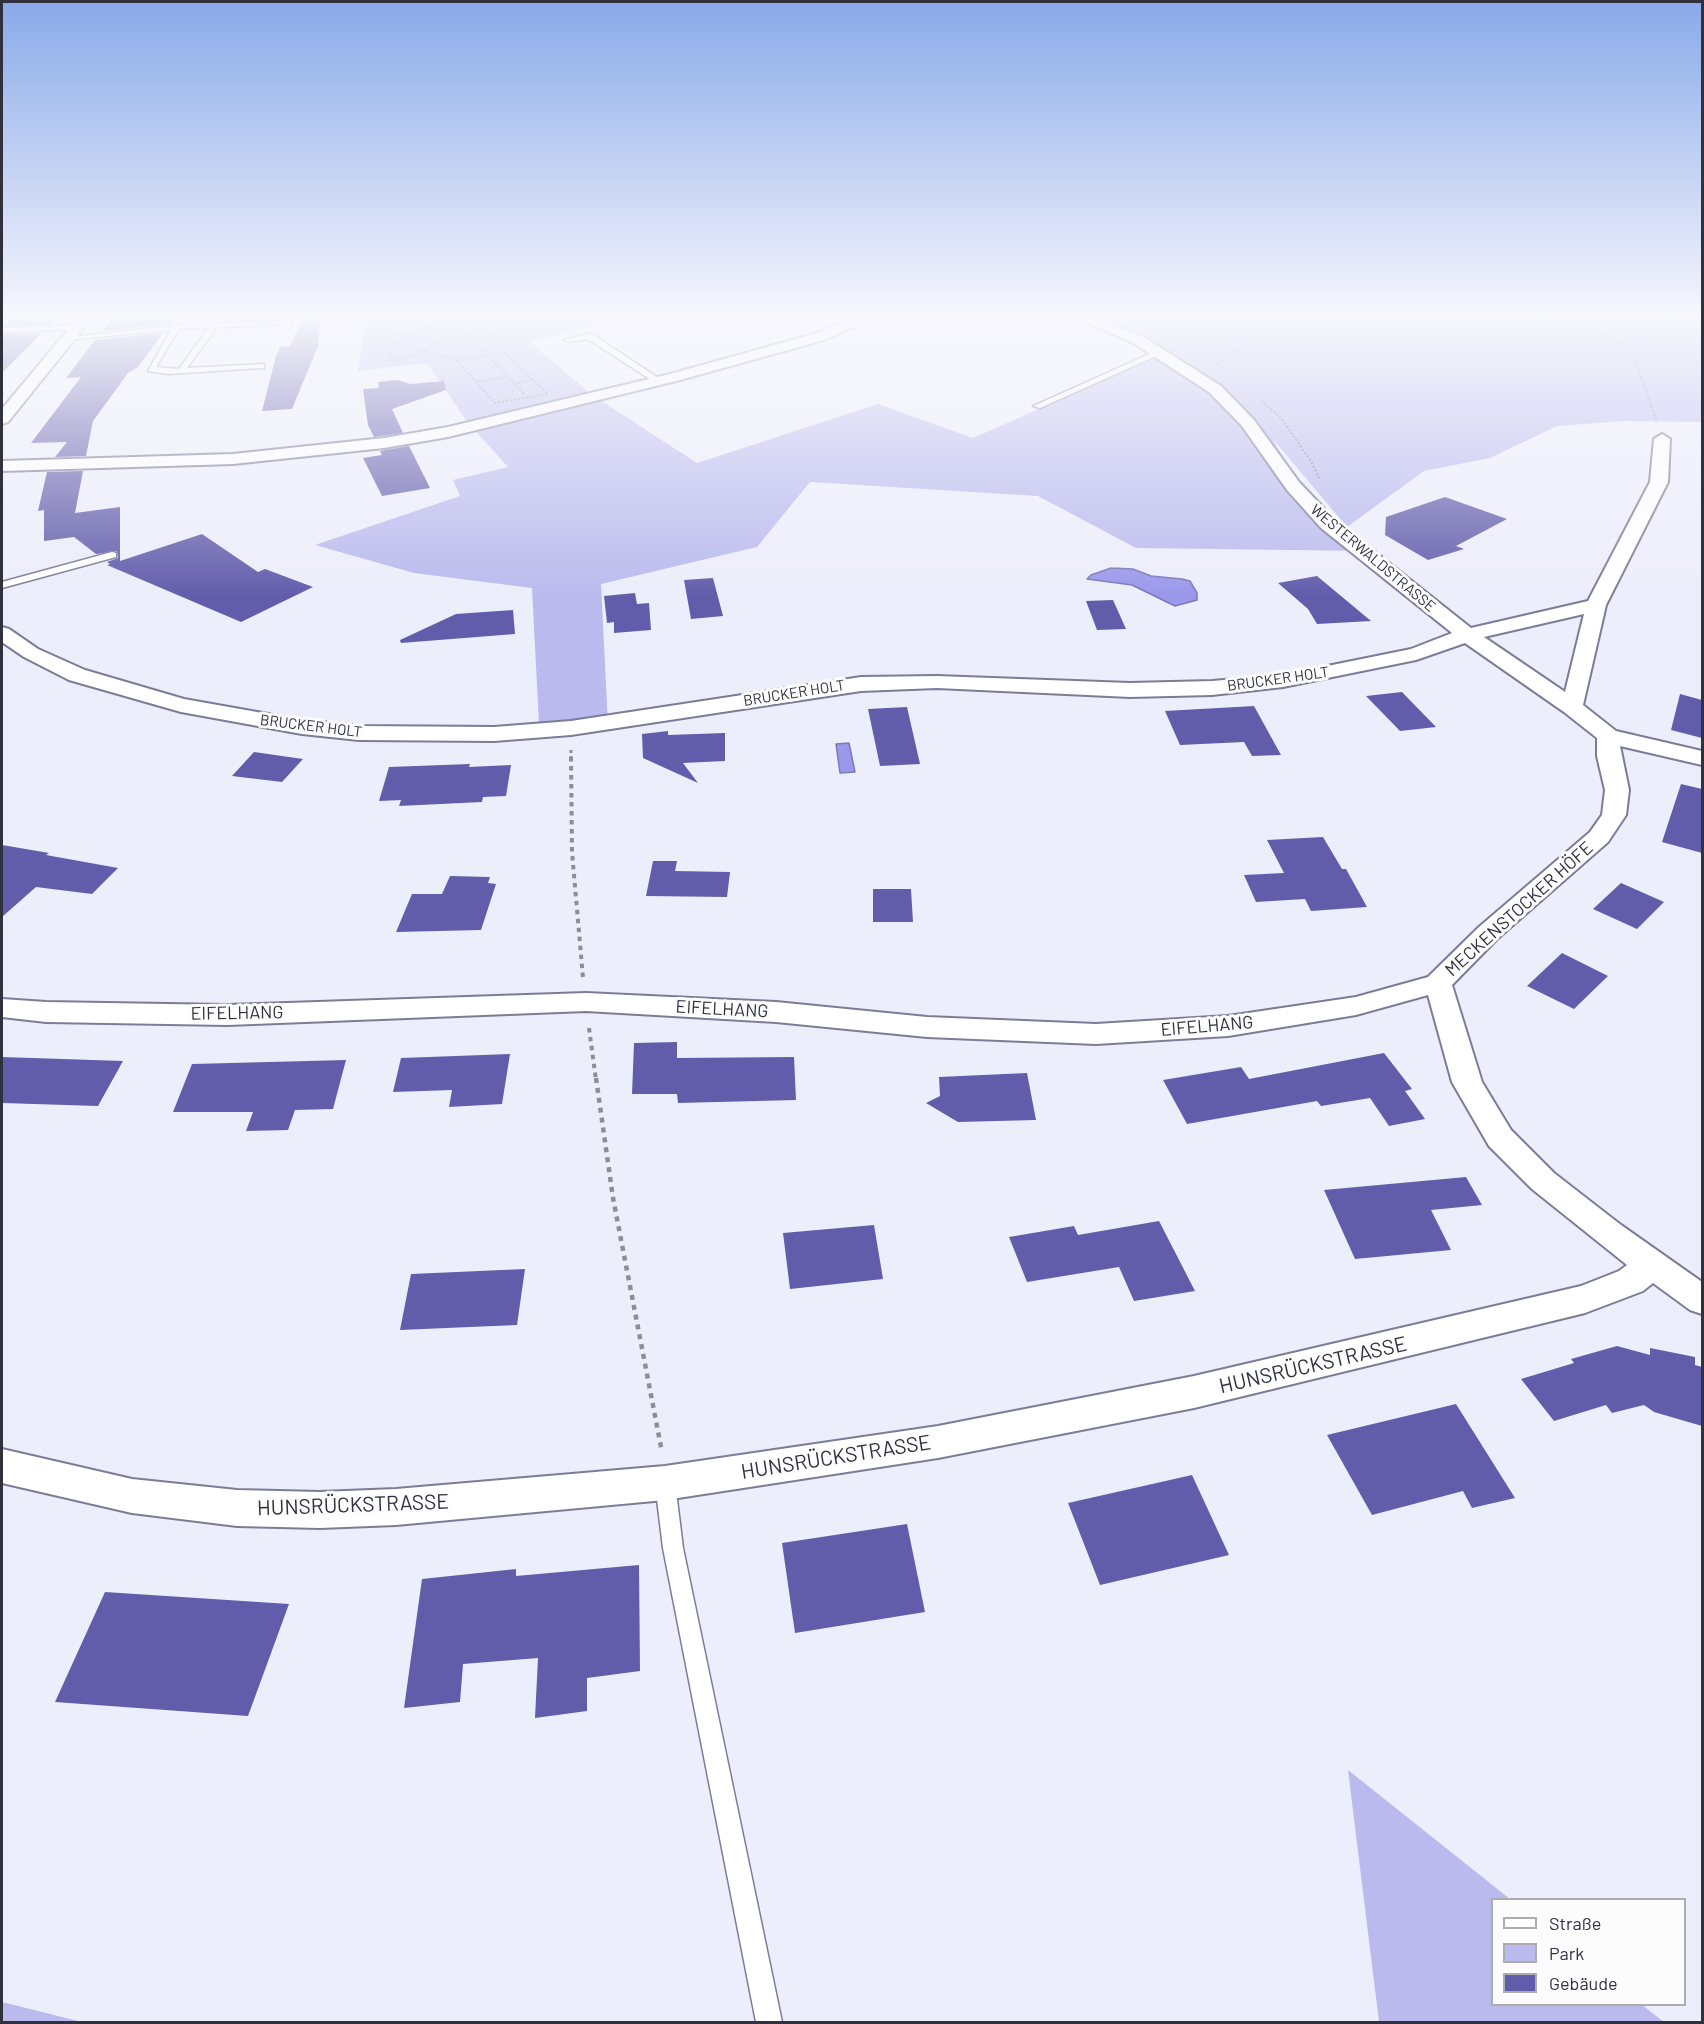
<!DOCTYPE html>
<html>
<head>
<meta charset="utf-8">
<style>
  body { margin:0 }
  #map { position:relative; width:1704px; height:2024px; overflow:hidden; background:#edeefb; font-family:Barlow,sans-serif }
  canvas { display:block }
  .frame { position:absolute; inset:0; border:3px solid #31313d; pointer-events:none }
  .legend { position:absolute; left:1491px; top:1898px; width:195px; height:108px; box-sizing:border-box; background:#fcfcfc; border:2px solid #ababb0; margin:0; padding:8px 10px; list-style:none; font-size:18px; color:#31313d }
  .legend li { display:flex; align-items:center; gap:12px; height:30px }
  .legend b { width:30px; border:2px solid #ababb0 }
</style>
</head>
<body>
<div id="map">
<canvas width="1704" height="2024"></canvas>
<div class="frame"></div>
<ul class="legend">
<li><b style="height:8px;background:#fff"></b>Straße</li>
<li><b style="height:16px;background:#babaee"></b>Park</li>
<li><b style="height:16px;background:#625dab"></b>Gebäude</li>
</ul>
</div>
<script>
const ctx = document.querySelector('canvas').getContext('2d');
ctx.lineJoin = 'round';
function paint(path, color) {
  ctx.fillStyle = color;
  ctx.fill(path, 'evenodd');
}
function toPath(rows) {
  const path = new Path2D();
  for (const r of rows) {
    path.moveTo(r[0], r[1]);
    for (let i = 2; i < r.length; i += 2) path.lineTo(r[i], r[i + 1]);
  }
  return path;
}
function trace(path, color, width, dash) {
  ctx.strokeStyle = color;
  ctx.lineWidth = width;
  ctx.lineCap = dash ? 'butt' : 'round';
  ctx.setLineDash(dash || []);
  ctx.stroke(path);
}
function drawText(font, color, halo, rows, align = 'center') {
  ctx.font = font + ' Barlow,sans-serif';
  ctx.lineWidth = 6;
  ctx.setLineDash([]);
  ctx.textBaseline = 'middle';
  ctx.strokeStyle = halo;
  ctx.fillStyle = color;
  for (const [text, x, y, turn = 0] of rows) {
    ctx.save();
    ctx.translate(x, y);
    ctx.rotate((+turn || 0) * Math.PI / 180);
    ctx.textAlign = isNaN(turn) ? turn : align;
    if (halo) ctx.strokeText(text, 0, 0);
    ctx.fillText(text, 0, 0);
    ctx.restore();
  }
}
const green = toPath([
  [367,314,632,314,530,342,591,394,697,463,878,404,973,438,1166,353,1146,339,1085,314,1702,314,1702,422,1623,421,1557,426,1490,458,1424,471,1347,527,1272,438,1304,493,1370,551,1136,548,1038,496,810,482,757,547,601,584,608,725,539,724,532,588,414,573,315,545,460,496,453,480,508,467,468,423,427,363,358,371],
  [1348,1770,1510,1899,1492,1900,1492,2004,1642,2005,1664,2022,1379,2022],
  [2,2002,82,2022,2,2022]
]);
const water = toPath([
  [1111,568,1133,569,1151,576,1182,579,1190,581,1197,593,1197,600,1175,606,1132,585,1087,579,1091,575,1111,568],
  [849,743,855,772,840,773,836,744,849,743]
]);
const stream = toPath([
  [1664,314,1702,323]
]);
const building = toPath([
  [17,314,62,314,51,324,5,326],
  [116,314,177,314,169,324,102,331],
  [305,314,321,314,318,346,292,409,262,411,276,356,280,347,290,346],
  [42,333,2,373,2,334],
  [163,333,138,367,128,373,93,421,86,456,55,457,67,442,31,443,81,377,66,378,95,340],
  [398,380,410,384,444,381,446,390,392,409,403,433,374,437,368,425,363,389,379,388,378,382],
  [409,446,430,488,382,496,363,458,382,455,380,451],
  [83,471,75,513,120,507,120,561,202,534,258,572,265,569,313,587,241,622,107,565,110,564,107,562,118,558,117,551,96,554,74,537,44,541,44,510,38,511,47,472],
  [1445,497,1507,519,1456,546,1464,549,1428,560,1385,535,1386,517],
  [1317,576,1371,621,1317,624,1308,609,1278,583],
  [713,578,723,616,691,619,684,580],
  [635,593,637,604,649,603,651,630,614,633,614,622,607,623,604,596],
  [1113,600,1126,629,1097,630,1086,601],
  [513,610,515,634,401,643,400,640,456,614],
  [1402,692,1436,727,1400,731,1366,696],
  [1680,694,1702,700,1702,738,1671,730],
  [1254,706,1281,755,1252,756,1244,742,1180,745,1165,711],
  [907,707,920,764,880,766,868,709],
  [668,731,668,735,725,733,725,761,683,763,698,783,643,758,642,734],
  [254,752,303,759,282,782,232,776],
  [470,764,469,767,511,765,506,796,483,797,482,802,399,806,401,800,379,801,389,767],
  [1681,784,1702,789,1702,853,1662,842],
  [1323,837,1342,869,1346,869,1367,907,1311,911,1305,899,1256,902,1244,875,1284,873,1267,840],
  [2,845,49,853,46,855,118,868,92,894,36,887,2,917],
  [653,861,677,861,675,871,730,872,727,897,646,896],
  [450,876,490,877,488,883,496,884,481,930,396,932,412,894,442,894],
  [1621,883,1664,902,1637,929,1593,909],
  [873,889,911,889,913,922,873,922],
  [1562,953,1608,976,1574,1009,1527,986],
  [677,1042,677,1058,794,1057,796,1100,678,1103,677,1094,632,1094,634,1043],
  [1384,1053,1412,1089,1405,1091,1425,1119,1389,1126,1370,1098,1321,1106,1317,1101,1187,1124,1163,1080,1241,1067,1249,1079],
  [510,1054,502,1104,449,1107,452,1090,393,1092,401,1058],
  [2,1057,123,1061,98,1106,2,1103],
  [346,1060,333,1109,295,1110,288,1130,246,1131,253,1112,173,1112,192,1064],
  [1027,1073,1036,1120,958,1122,926,1103,940,1096,939,1077],
  [1466,1177,1482,1205,1431,1210,1451,1250,1355,1259,1324,1190],
  [1159,1221,1195,1291,1134,1301,1119,1267,1027,1282,1009,1237,1074,1226,1078,1235],
  [874,1225,883,1279,790,1289,783,1233],
  [525,1269,517,1325,400,1330,411,1274],
  [1617,1346,1650,1355,1650,1348,1695,1357,1695,1365,1702,1367,1702,1426,1654,1412,1644,1405,1612,1413,1606,1405,1554,1421,1521,1379,1574,1363,1571,1359],
  [1456,1404,1515,1498,1472,1508,1463,1491,1372,1515,1327,1435],
  [1192,1475,1229,1555,1100,1585,1068,1503],
  [907,1524,925,1612,795,1633,782,1543],
  [639,1565,640,1671,587,1678,587,1711,535,1718,538,1658,463,1664,460,1702,404,1708,422,1579,516,1569,516,1576],
  [105,1592,289,1604,248,1716,55,1702]
]);
const pathFar3 = toPath([
  [386,314,386,326,426,314],
  [448,314,524,394],
  [1543,314,1621,342,1632,350,1657,422],
  [453,320,385,339,457,361],
  [458,326,519,314],
  [385,339,386,326],
  [471,340,582,314],
  [394,344,390,346,393,351,389,354,390,361,419,355,436,342,408,334],
  [505,353,533,380,548,394,495,403,457,361,505,353],
  [1217,365,1241,345,1231,314],
  [475,382,506,377],
  [514,384,532,380],
  [1261,401,1281,418,1311,461,1319,478]
]);
const pathFar2 = toPath([
  [571,750,571,758]
]);
const pathFar1 = toPath([
  [571,757,572,852,583,978],
  [589,1028,596,1080]
]);
const path = toPath([
  [596,1078,613,1198,662,1452]
]);
const service = toPath([
  [287,321,291,323,291,327,287,329,283,325,217,327,187,368,264,364,264,368,261,368,168,374,148,371,171,330,68,340,64,338,189,324,287,321],
  [209,328,179,369,156,367,179,329,209,328],
  [77,325,80,329,2,332,2,328,77,325],
  [589,334,592,334,663,381,656,383,588,339,568,342,564,340,589,334],
  [1156,351,1163,353,1040,408,1033,406,1156,351],
  [112,552,116,553,116,557,2,588,2,582,112,552],
  [665,1474,672,1477,675,1483,683,1548,782,2022,756,2022,663,1548,655,1483,658,1477,665,1474]
]);
const minor = toPath([
  [81,314,95,314,8,422,2,424,2,409,81,314],
  [863,314,882,314,824,340,680,380,448,437,384,448,233,464,2,471,2,461,233,454,384,438,448,427,670,374,814,334,863,314],
  [1069,314,1087,314,1145,338,1221,386,1254,420,1299,482,1335,520,1471,628,1588,601,1650,482,1654,439,1662,434,1670,439,1668,482,1606,605,1583,705,1616,731,1702,751,1702,765,1620,746,1629,790,1626,815,1608,842,1497,939,1452,985,1482,1082,1511,1130,1554,1173,1621,1225,1702,1282,1702,1314,1690,1310,1653,1283,1643,1291,1585,1313,1194,1408,938,1458,665,1500,396,1525,320,1528,237,1526,132,1513,2,1483,2,1449,132,1479,237,1490,320,1492,396,1489,665,1466,938,1426,1194,1376,1581,1286,1619,1271,1627,1265,1532,1189,1489,1146,1452,1082,1428,995,1356,1015,1228,1036,1096,1044,927,1037,776,1022,586,1011,228,1025,46,1022,2,1017,2,999,46,1002,228,1005,586,993,776,1002,927,1017,1096,1024,1228,1016,1356,997,1428,977,1479,927,1590,832,1602,815,1605,790,1597,756,1597,738,1564,712,1465,643,1416,660,1283,687,1212,695,1130,697,937,688,861,691,571,735,494,741,359,740,302,734,181,712,69,680,24,657,2,642,2,627,9,629,38,649,85,670,184,699,302,720,359,726,494,727,571,721,861,677,937,676,1130,683,1212,681,1283,675,1411,649,1452,633,1321,528,1287,490,1242,426,1209,392,1135,344,1069,314],
  [1584,614,1565,692,1484,637,1584,614]
]);
const farStreetnames = [
  ["WESTERWALDSTRASSE",1373,558,40],
  ["BRUCKER HOLT",1278,679,-8],
  ["BRUCKER HOLT",794,693,-9],
  ["BRUCKER HOLT",311,726,7]
];
const streetNames = [
  ["MECKENSTOCKER HÖFE",1519,909,-42],
  ["EIFELHANG",722,1009,3],
  ["EIFELHANG",237,1013,-1],
  ["EIFELHANG",1207,1026,-5]
];
const nearStreetnames = [
  ["HUNSRÜCKSTRASSE",1313,1365,-13],
  ["HUNSRÜCKSTRASSE",836,1457,-9],
  ["HUNSRÜCKSTRASSE",353,1505,-2]
];
paint(green, '#babaee');
paint(water, '#9b98eb');
trace(water, '#7b79b7', 1.5);
trace(stream, '#7b79b7', 5);
paint(building, '#625dab');
trace(service, '#7c7c99', 3);
trace(minor, '#7c7c99', 4);
trace(pathFar3, '#8d8d9a', 2, [2, 2]);
trace(pathFar2, '#8d8d9a', 3, [3, 3]);
trace(pathFar1, '#8d8d9a', 4, [4.5, 4.5]);
trace(path, '#8d8d9a', 4.5, [5, 5]);
paint(service, '#fff');
paint(minor, '#fff');
const sky = ctx.createLinearGradient(0, 0, 0, 597);
sky.addColorStop(0, '#89a9e9');
sky.addColorStop(0.53, '#f7f7fd');
sky.addColorStop(1, '#f7f7fd00');
ctx.fillStyle = sky;
ctx.fillRect(0, 0, 1704, 597);
drawText('15px', '#31313d', '#fcfcfc', farStreetnames);
drawText('18px', '#31313d', '#fcfcfc', streetNames);
drawText('21px', '#31313d', '#fcfcfc', nearStreetnames);
</script>
</body>
</html>
